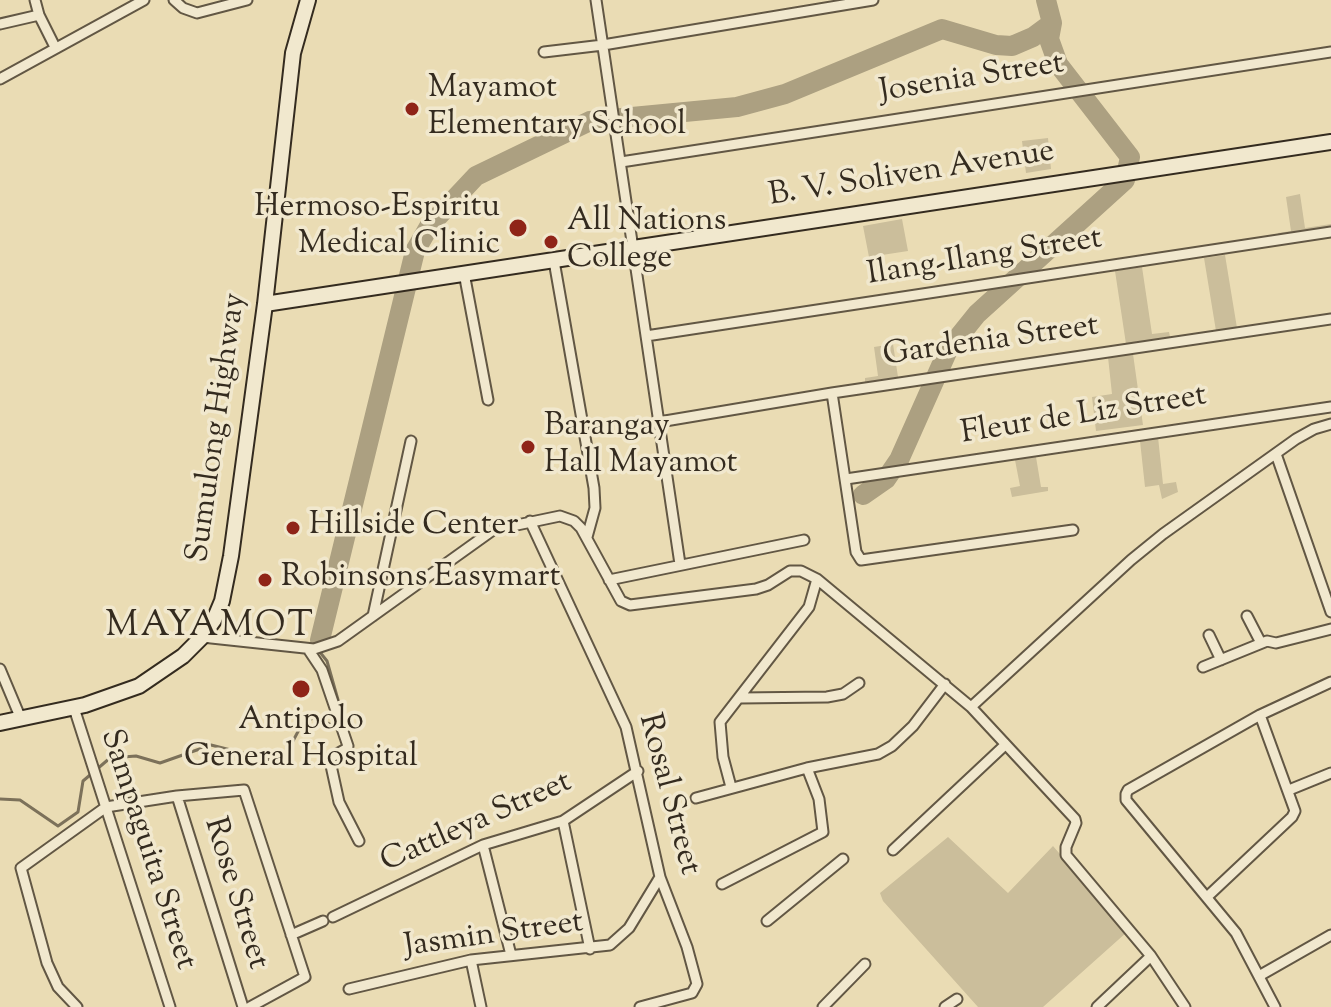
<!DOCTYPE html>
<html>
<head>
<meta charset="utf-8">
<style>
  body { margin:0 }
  canvas { display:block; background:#eadcb4 }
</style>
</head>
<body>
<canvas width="1331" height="1007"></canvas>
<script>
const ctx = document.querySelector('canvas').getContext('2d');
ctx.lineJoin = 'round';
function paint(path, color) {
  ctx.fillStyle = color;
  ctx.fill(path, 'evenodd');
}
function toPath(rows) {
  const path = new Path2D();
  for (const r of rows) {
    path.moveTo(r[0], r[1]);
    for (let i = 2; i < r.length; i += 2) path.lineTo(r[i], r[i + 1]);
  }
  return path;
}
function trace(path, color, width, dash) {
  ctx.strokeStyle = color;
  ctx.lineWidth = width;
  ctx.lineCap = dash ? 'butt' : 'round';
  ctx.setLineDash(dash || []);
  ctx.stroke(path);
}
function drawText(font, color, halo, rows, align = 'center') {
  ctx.font = font + ' "Sorts Mill Goudy",serif';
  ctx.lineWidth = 7;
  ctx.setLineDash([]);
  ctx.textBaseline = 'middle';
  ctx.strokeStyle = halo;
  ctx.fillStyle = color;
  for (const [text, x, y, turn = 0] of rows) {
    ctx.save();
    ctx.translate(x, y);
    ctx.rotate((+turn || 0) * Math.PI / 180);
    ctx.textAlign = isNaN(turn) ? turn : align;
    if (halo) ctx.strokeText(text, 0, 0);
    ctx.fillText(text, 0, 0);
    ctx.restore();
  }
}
const green = toPath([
  [1048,138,1051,169,1026,173,1022,141],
  [1300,194,1305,228,1331,224,1331,229,1278,237,1278,233,1291,231,1286,197],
  [902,219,908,251,869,257,863,226],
  [1225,255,1237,328,1216,331,1204,258],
  [1142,267,1152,334,1169,332,1170,337,1126,344,1115,271],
  [893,344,898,377,865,382,865,378,878,376,874,347],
  [1133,354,1143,425,1096,431,1092,397,1112,394,1108,357],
  [1158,437,1163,484,1176,482,1178,492,1162,499,1159,485,1145,487,1140,441],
  [1036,457,1041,487,1048,487,1048,491,1012,497,1010,488,1020,486,1015,460],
  [948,837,1008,893,1053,846,1127,932,1043,1007,978,1007,883,901,880,893]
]);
const stream = toPath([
  [319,651,327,661,344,721],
  [0,799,20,800,58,826,78,812,83,781,110,758,136,756,160,763,211,745,278,762,284,758,302,724,315,717,336,727]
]);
const river = toPath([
  [863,495,886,479,899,460,948,350,977,314,1125,180,1130,157,1058,64,1049,39,1052,23,1046,0],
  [320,640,415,251,430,225,476,176,590,121,737,107,785,94,942,29,996,45,1012,46,1033,37,1052,23]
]);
const minor = toPath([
  [35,0,39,15,55,47],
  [174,0,183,8,197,13,247,0],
  [596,0,680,564],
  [0,24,39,15],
  [544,52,603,45,873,0],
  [0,79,144,0],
  [621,162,1331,52],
  [554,261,594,488,595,508,587,537],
  [464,273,488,400],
  [646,336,1331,232],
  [832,393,856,552,861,560,1073,530],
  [659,422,832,393,1331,319],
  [1276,454,1331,612],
  [846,479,1331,407],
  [530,521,626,727,660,877,687,947,697,984,692,993,640,1007],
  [609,580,804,540],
  [373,616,411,441],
  [1247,616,1261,643],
  [1209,635,1221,660],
  [202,637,314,649,338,641,493,530,560,516,574,521,581,528,621,601,630,605,756,589,768,585,790,571,801,571,817,579,971,707,1075,819,1076,823,1066,847,1066,855,1151,956,1185,1007],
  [308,649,322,670,348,746,346,749,330,758,330,761,339,802,359,841],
  [1203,667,1267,641,1276,643,1331,629],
  [0,669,21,719],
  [740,698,827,697,843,694,859,683],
  [971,707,1131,560,1163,534,1296,439,1314,429,1331,424],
  [74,708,170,1007],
  [731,787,723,757,720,722,809,607,817,579],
  [1289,790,1331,773],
  [177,796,243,1007],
  [696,798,807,768,878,754,892,746,913,726,945,684],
  [563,821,590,949],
  [483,845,511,955],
  [893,850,1005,745],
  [722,884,823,832,819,799,807,768],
  [1207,897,1292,817,1295,811,1260,715],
  [333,917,483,845,563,821,638,771],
  [767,921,843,859],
  [291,935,323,921],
  [471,960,481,1007],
  [1259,976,1331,935],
  [349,989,471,960,610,945,629,928,660,877],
  [77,1007,58,987,47,963,21,868,106,807,177,796,244,790,305,977,250,1007],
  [823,1007,865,964],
  [945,1007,957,999],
  [1097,1007,1151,956],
  [1275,1007,1236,933,1126,800,1126,794,1128,790,1260,715,1331,682]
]);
const secondary = toPath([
  [265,304,1331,142],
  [0,723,85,705,139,686,183,656,202,637,214,620,222,601,231,556,265,304,293,53,308,0]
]);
const markers = [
  [412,109,8,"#8f2418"],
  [518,228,10,"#8f2418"],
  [551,242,8,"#8f2418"],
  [528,447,8,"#8f2418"],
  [293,528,8,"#8f2418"],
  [265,580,8,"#8f2418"],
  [301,689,10,"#8f2418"]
];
const streetNames = [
  ["Josenia Street",972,80,-9],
  ["B. V. Soliven Avenue",912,176,-9],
  ["Ilang-Ilang Street",985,259,-9],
  ["Gardenia Street",991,343,-8],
  ["Fleur de Liz Street",1084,417,-9],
  ["Sumulong Highway",219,428,-82],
  ["Rosal Street",667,795,75],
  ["Cattleya Street",477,824,-24],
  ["Sampaguita Street",146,850,72],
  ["Rose Street",234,894,73],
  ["Jasmin Street",494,937,-8]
];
const poiNames = [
  ["Mayamot",428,91],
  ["Elementary School",428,128],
  ["Hermoso-Espiritu",500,210,"right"],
  ["Medical Clinic",500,247,"right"],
  ["All Nations",567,224],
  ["College",567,261],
  ["Barangay",544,429],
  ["Hall Mayamot",544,466],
  ["Hillside Center",309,528],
  ["Robinsons Easymart",281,580],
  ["Antipolo",301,723,"center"],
  ["General Hospital",301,760,"center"]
];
const quarterNames = [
  ["MAYAMOT",210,629]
];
paint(green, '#cbbe9b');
trace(stream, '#7c715a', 3);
trace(river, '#aca081', 20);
trace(minor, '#625744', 13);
trace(secondary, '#342b1f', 18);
trace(minor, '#f1e8ce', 9);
trace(secondary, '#f1e8ce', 14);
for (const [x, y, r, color] of markers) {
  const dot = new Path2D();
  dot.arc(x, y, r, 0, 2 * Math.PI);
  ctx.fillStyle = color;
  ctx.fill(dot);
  trace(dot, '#f1e8ce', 3);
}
drawText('32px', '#342b1f', '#f1e8ce', streetNames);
drawText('32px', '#342b1f', '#f1e8ce', poiNames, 'left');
ctx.letterSpacing = '2px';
drawText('36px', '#342b1f', '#f1e8ce', quarterNames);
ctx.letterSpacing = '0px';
</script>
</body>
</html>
